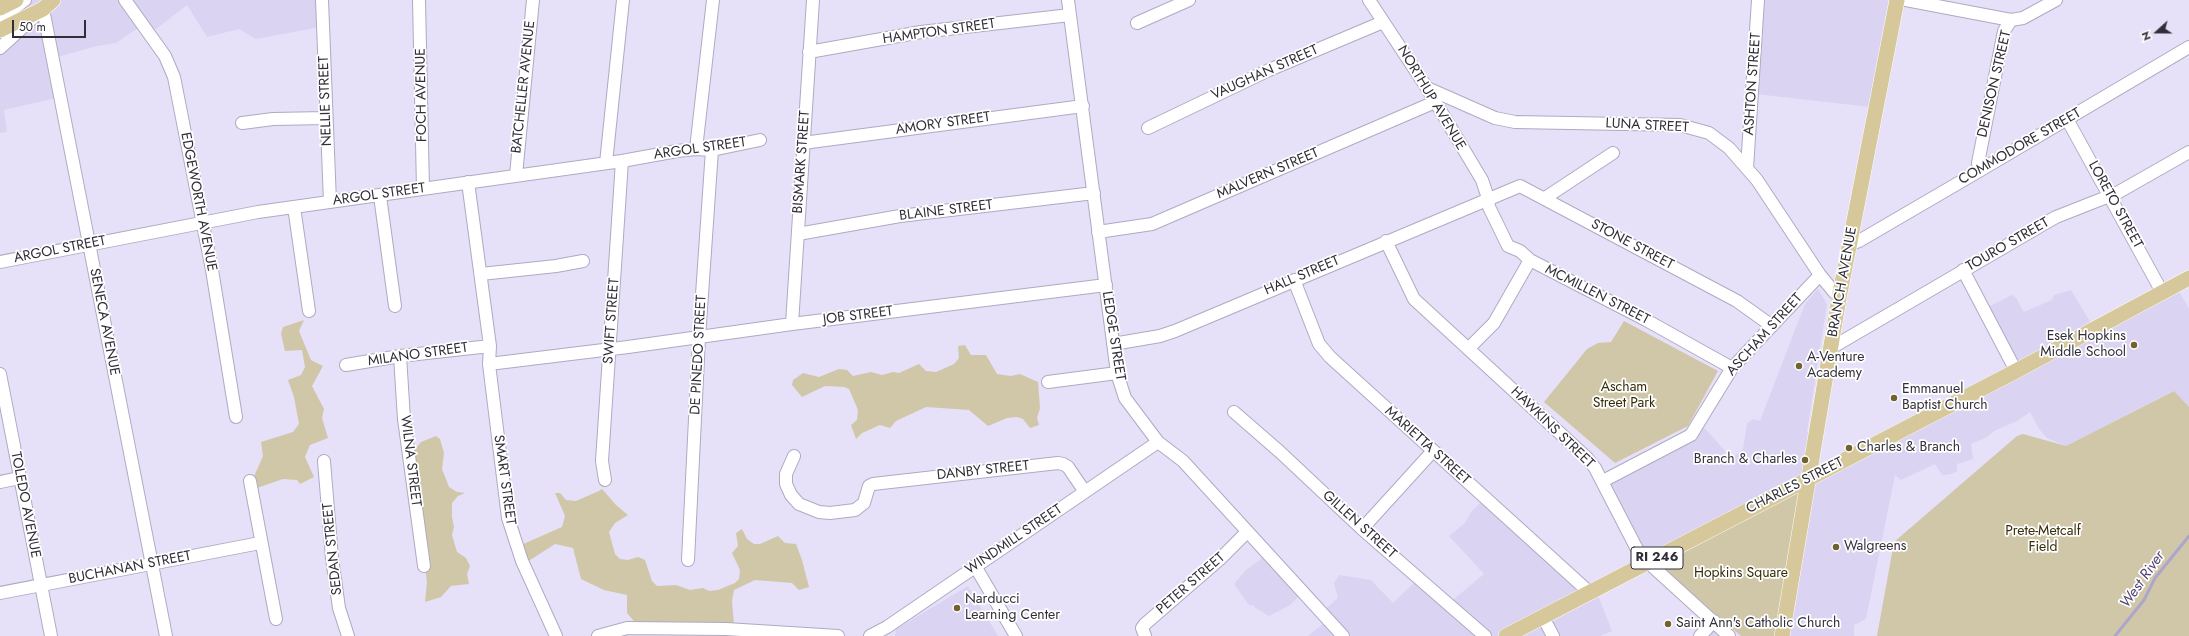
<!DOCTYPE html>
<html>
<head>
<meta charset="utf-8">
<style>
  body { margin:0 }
  #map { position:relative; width:2189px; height:636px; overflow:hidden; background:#e6e0f9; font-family:Jost,sans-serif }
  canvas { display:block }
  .north { position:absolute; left:2137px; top:12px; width:40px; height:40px; -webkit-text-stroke:3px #fff; paint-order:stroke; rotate:249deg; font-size:11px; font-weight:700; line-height:16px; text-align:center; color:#312e38 }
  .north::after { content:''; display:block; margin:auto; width:14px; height:18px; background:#312e38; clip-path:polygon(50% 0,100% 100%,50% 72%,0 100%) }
  .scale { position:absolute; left:12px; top:20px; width:74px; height:18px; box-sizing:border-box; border:2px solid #312e38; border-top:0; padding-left:5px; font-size:12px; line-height:14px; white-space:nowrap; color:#312e38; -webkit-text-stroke:3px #fff; paint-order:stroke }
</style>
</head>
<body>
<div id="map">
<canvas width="2189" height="636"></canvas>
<div class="north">N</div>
<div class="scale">50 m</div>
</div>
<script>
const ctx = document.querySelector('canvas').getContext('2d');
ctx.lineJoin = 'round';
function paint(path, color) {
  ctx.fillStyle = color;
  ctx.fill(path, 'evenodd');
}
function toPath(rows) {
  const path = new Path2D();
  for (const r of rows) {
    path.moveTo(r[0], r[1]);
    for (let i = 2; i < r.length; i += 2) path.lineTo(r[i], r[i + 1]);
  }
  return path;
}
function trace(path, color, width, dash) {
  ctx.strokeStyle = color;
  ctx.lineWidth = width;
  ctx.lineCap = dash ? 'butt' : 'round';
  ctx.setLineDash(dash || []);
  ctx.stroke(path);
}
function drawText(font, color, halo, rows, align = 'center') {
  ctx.font = font + ' Jost,sans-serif';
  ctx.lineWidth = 3.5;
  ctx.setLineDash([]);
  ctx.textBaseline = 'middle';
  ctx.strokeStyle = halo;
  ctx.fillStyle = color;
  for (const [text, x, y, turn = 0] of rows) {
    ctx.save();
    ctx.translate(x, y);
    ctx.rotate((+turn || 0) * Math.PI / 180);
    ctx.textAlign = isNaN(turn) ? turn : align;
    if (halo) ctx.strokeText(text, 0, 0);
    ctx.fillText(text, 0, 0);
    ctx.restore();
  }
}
const built = toPath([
  [20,0,326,0,326,26,256,39,239,29,207,37,187,5,151,33,141,26,116,43,97,46,54,58,60,97,4,110,7,132,0,133,0,13],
  [1760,0,1898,0,1879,108,1756,94],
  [1818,289,1827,304,1807,432,1818,434,1814,473,2010,373,1984,309,2012,295,2016,298,2024,312,2052,300,2054,295,2071,290,2094,328,2179,291,2189,309,2189,407,2173,391,2066,446,2047,438,2039,429,2030,412,2017,421,1994,431,1987,437,1971,444,1973,459,1957,464,1957,471,1951,474,1942,475,1935,464,1901,480,1895,475,1866,619,1854,625,1854,636,1785,636,1646,564,1607,481,1702,425,1725,451,1728,461,1743,449,1747,424,1753,419,1760,421,1805,304],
  [1486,497,1536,542,1596,590,1612,631,1600,636,1308,636,1326,621,1321,613,1338,598,1334,583,1339,575,1371,580,1393,603,1418,579,1448,604,1484,574,1449,536,1465,523,1471,512],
  [1265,556,1302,593,1290,605,1269,616,1254,607,1255,606,1249,605,1234,584,1245,571],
  [968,586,998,636,895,636,896,629],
  [1701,615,1731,636,1697,636]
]);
const green = toPath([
  [304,320,299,331,311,360,323,366,312,386,324,409,322,418,328,438,310,445,305,457,314,477,300,484,297,480,283,479,254,489,252,481,263,456,261,442,293,432,299,424,294,397,288,380,301,375,305,367,302,350,285,351,281,334,283,327],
  [1624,321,1718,371,1688,426,1615,463,1544,402,1587,349,1598,343,1611,342],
  [965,345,971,355,986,355,997,374,1011,376,1020,374,1038,382,1040,408,1037,418,1039,425,1030,428,1023,419,1017,417,1007,418,988,426,969,410,926,407,896,421,890,428,880,425,862,433,856,439,851,425,857,420,858,410,849,389,844,387,825,386,802,397,792,385,793,380,803,373,819,377,839,369,847,370,853,376,871,372,882,375,893,372,899,373,919,364,926,371,936,372,954,364,959,358,958,346],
  [2174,391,2189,407,2189,636,1877,636,1894,542,2017,436,2023,434,2066,446],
  [436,436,440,439,444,453,442,469,449,487,457,492,465,493,458,496,452,503,452,517,454,527,452,535,457,552,466,558,470,566,467,574,469,584,451,586,441,597,425,602,427,582,410,455,421,442],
  [602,489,616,505,628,515,615,523,609,532,615,554,620,559,628,560,638,557,645,560,652,581,657,586,676,585,690,590,703,588,709,591,718,590,735,583,739,579,740,570,732,553,738,546,736,533,742,529,747,539,754,544,760,544,778,536,785,543,796,544,802,560,809,587,799,590,792,583,755,580,734,590,732,601,734,626,638,626,627,613,627,595,604,590,581,579,573,548,555,544,527,562,521,545,562,527,565,516,555,493,560,493,566,500,576,501,599,491],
  [1803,490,1777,636,1741,636,1658,565]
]);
const stream = toPath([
  [2115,636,2144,600,2155,578,2189,536]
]);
const minor = toPath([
  [125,0,165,56,174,77,212,270,236,417],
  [322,0,330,202],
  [419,0,423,189],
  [1068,0,1117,373,1125,398,1158,442,1183,461,1343,636],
  [1369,0,1427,88,1482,180,1488,198,1489,207,1508,246,1520,251,1530,260,1646,320,1732,368],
  [1906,0,2011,20,2023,18,2056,0],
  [43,9,166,636],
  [0,19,25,0],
  [1137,23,1189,0],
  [0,48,36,15],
  [809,52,921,32,1070,15],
  [1427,88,1495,118,1515,122,1680,125,1709,133,1729,148,1757,180,1820,275,1839,298],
  [2067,119,2162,292],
  [242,123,273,119,326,118],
  [1148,128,1269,70,1383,22],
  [803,143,1083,106],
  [696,149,713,0],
  [606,163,623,0],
  [1747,168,1758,0],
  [1979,171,1978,163,2004,31,2011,20],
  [516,175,533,0],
  [468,182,490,346,489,364,508,518,522,561,556,636],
  [380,196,395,306],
  [1545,198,1613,153],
  [294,207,309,311],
  [1098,232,1152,224,1435,102],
  [798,234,900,216,1094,193],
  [1386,241,1414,299,1587,458,1595,468,1640,555,1729,636],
  [1849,245,1859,241,1979,171,2189,47],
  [0,262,258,212,622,161,677,151,696,149,712,150,760,140],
  [1963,270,2016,371],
  [481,274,556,266,583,261],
  [1294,280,1319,344,1330,357,1589,592],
  [792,324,813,0],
  [1113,344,1160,336,1175,331,1520,186,1737,301,1772,326],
  [1831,348,2042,225,2056,217,2117,193,2189,152],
  [1468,349,1494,323,1530,260],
  [400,356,404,419,424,566],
  [489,364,628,347,792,324,1106,285],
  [346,365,400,356,490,346],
  [0,374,51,636],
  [1048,382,1117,373],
  [1234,412,1280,452,1362,529,1485,636],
  [794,456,786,474,786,484,791,495,799,504,819,512,830,513,855,510,864,503,869,486,873,484,1058,463,1063,464,1068,467,1085,492],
  [324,461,332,558,339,608,348,636],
  [605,480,602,461,622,161],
  [250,481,276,619],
  [1603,481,1691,435,1732,368,1820,275],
  [0,482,20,478],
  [1362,529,1432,452],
  [688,560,699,338,712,150],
  [975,566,1016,636],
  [0,593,260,543],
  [1543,617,1553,636],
  [598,636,627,628,726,629,838,636],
  [870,636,887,627,1158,442],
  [1145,636,1142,628,1145,624,1220,559,1246,533],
  [1700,636,1714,621]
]);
const major = toPath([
  [0,8,16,0],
  [0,30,43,9,53,0],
  [1506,636,2016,371,2189,278],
  [1782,636,1839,298,1897,0]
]);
const markers = [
  [2134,345,4,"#716330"],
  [1799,366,4,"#716330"],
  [1894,398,4,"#716330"],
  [1849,448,4,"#716330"],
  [1805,460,4,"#716330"],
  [1836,547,4,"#716330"],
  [957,608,4,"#716330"],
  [1668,624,4,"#716330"]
];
const shields = [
  [1657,558,52]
];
const shieldNames = [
  ["RI 246",1657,558]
];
const streetNames = [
  ["HAMPTON STREET",939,32,-8],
  ["VAUGHAN STREET",1265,73,-24],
  ["ASHTON STREET",1753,84,-86],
  ["DENISON STREET",1995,84,-77],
  ["BATCHELLER AVENUE",524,87,-84],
  ["FOCH AVENUE",422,95,-91],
  ["NORTHUP AVENUE",1431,98,59],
  ["NELLIE STREET",326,101,-92],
  ["AMORY STREET",943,124,-8],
  ["LUNA STREET",1647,126,3],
  ["COMMODORE STREET",2020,147,-30],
  ["ARGOL STREET",700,149,-8],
  ["BISMARK STREET",802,162,-86],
  ["MALVERN STREET",1268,174,-23],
  ["ARGOL STREET",379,195,-8],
  ["EDGEWORTH AVENUE",198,202,79],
  ["LORETO STREET",2115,205,61],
  ["BLAINE STREET",946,211,-7],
  ["STONE STREET",1632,245,28],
  ["TOURO STREET",2008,245,-30],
  ["ARGOL STREET",60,250,-11],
  ["HALL STREET",1302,276,-23],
  ["BRANCH AVENUE",1843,282,-80],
  ["MCMILLEN STREET",1597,295,27],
  ["JOB STREET",858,316,-7],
  ["SWIFT STREET",612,321,-86],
  ["SENECA AVENUE",104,322,79],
  ["ASCHAM STREET",1765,335,-48],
  ["LEDGE STREET",1113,336,81],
  ["MILANO STREET",418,355,-8],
  ["DE PINEDO STREET",699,355,-87],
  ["HAWKINS STREET",1552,428,44],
  ["MARIETTA STREET",1427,446,42],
  ["WILNA STREET",410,461,83],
  ["DANBY STREET",983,471,-6],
  ["SMART STREET",504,480,82],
  ["CHARLES STREET",1795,486,-27],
  ["TOLEDO AVENUE",25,505,79],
  ["GILLEN STREET",1359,525,42],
  ["WINDMILL STREET",1014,540,-34],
  ["SEDAN STREET",333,549,-96],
  ["BUCHANAN STREET",130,568,-11],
  ["PETER STREET",1191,584,-41]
];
const poiNames = [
  ["Esek Hopkins",2126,337,"right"],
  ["Middle School",2126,353,"right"],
  ["A-Venture",1807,358],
  ["Academy",1807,374],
  ["Emmanuel",1902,390],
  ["Baptist Church",1902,406],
  ["Charles & Branch",1857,448],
  ["Branch & Charles",1797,460,"right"],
  ["Walgreens",1844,547],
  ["Narducci",965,600],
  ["Learning Center",965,616],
  ["Saint Ann's Catholic Church",1676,624]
];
const parkNames = [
  ["Ascham",1624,388],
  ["Street Park",1624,404],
  ["Prete-Metcalf",2043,532],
  ["Field",2043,548],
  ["Hopkins Square",1741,574]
];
const waterNames = [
  ["West River",2143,580,-55]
];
paint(built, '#dbd3f2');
paint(green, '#d0c7a8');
trace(stream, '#aea5cc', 3);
trace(minor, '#afaac1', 14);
trace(major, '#fff', 16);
trace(minor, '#fff', 12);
trace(major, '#d6c89a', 15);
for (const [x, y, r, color] of markers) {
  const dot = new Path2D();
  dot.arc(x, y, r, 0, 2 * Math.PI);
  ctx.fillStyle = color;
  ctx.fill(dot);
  trace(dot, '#fff', 1.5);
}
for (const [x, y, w] of shields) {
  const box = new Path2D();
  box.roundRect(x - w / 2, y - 11, w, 22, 3);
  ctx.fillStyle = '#fff';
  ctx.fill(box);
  trace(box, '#312e38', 1);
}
drawText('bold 13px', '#312e38', null, shieldNames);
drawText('14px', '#312e38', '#fff', streetNames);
drawText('14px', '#312e38', '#fff', poiNames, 'left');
drawText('14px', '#362c09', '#fff', parkNames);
drawText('italic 15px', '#54447a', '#fff', waterNames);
</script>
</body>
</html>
